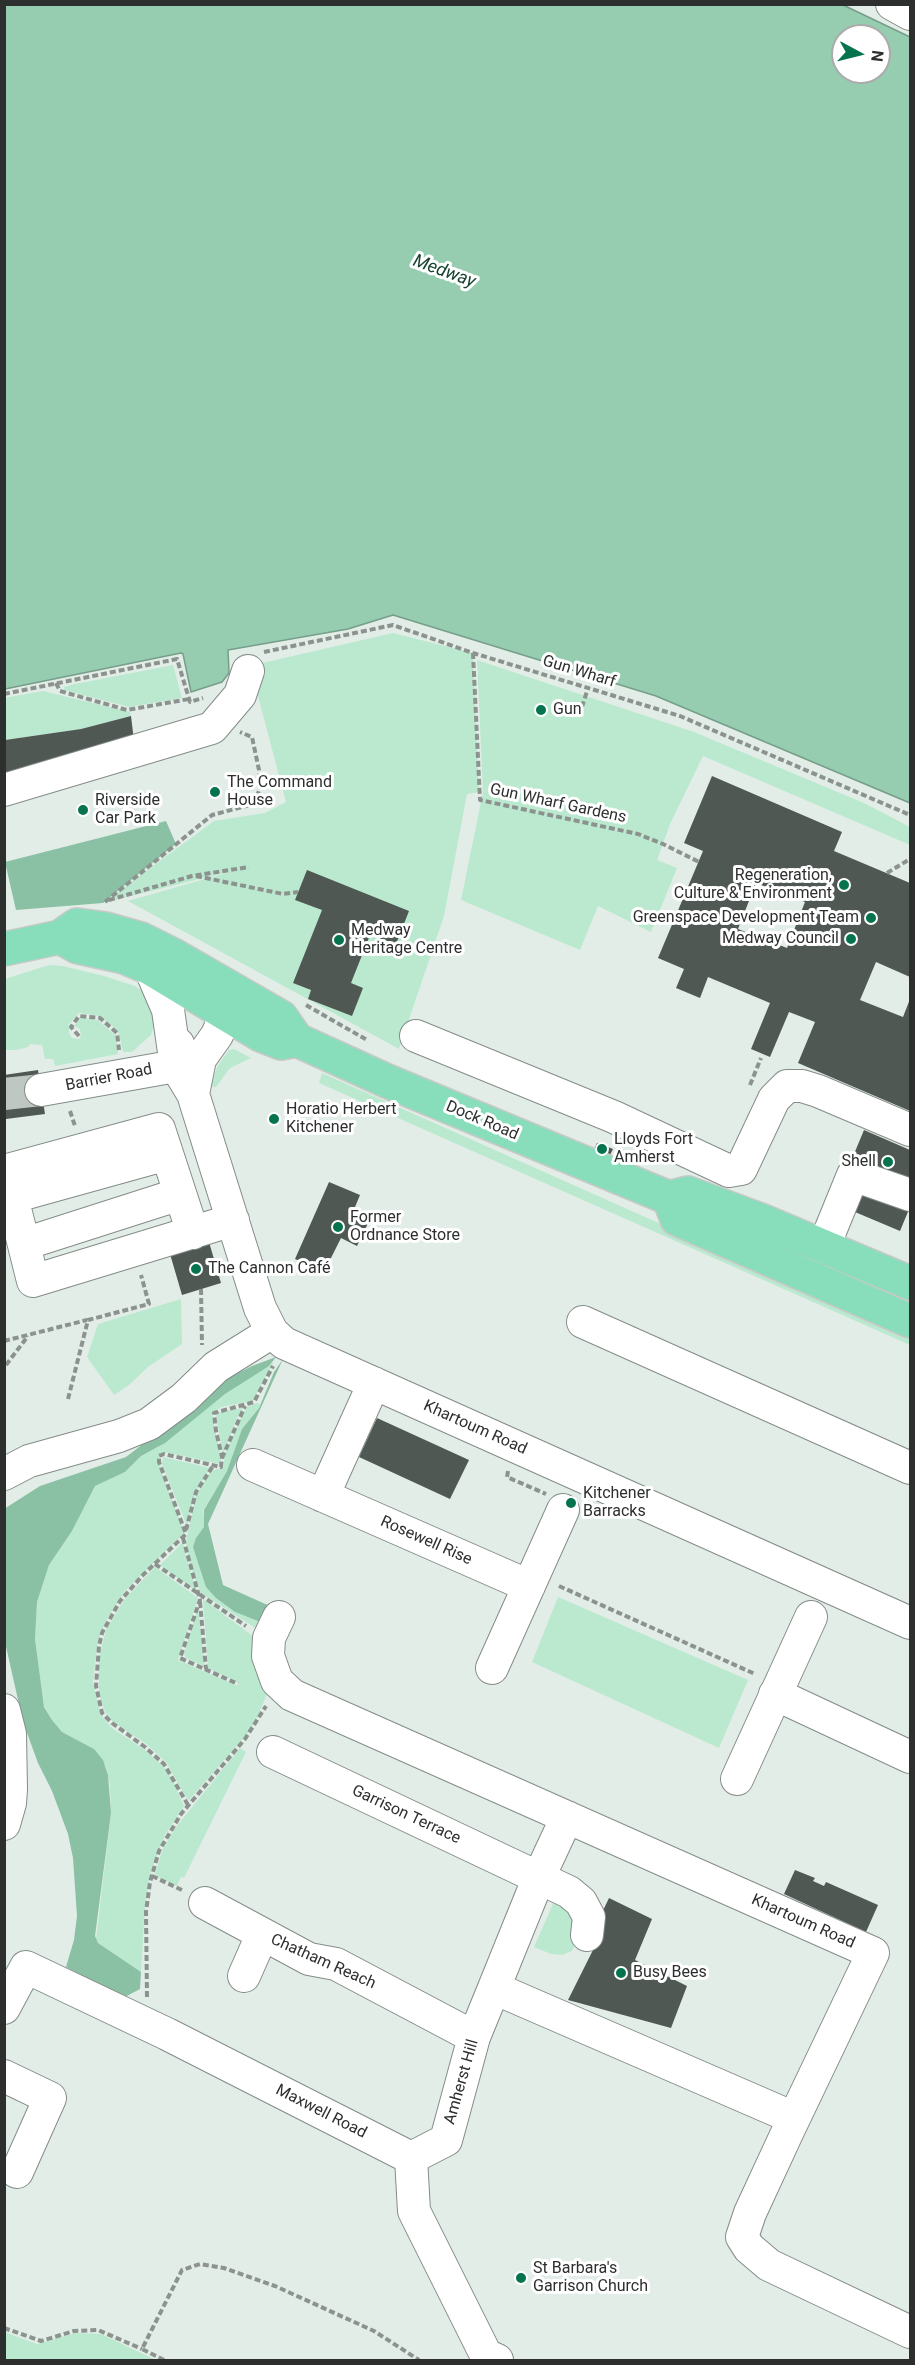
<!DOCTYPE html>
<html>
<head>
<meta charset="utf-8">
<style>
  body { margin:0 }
  #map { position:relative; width:915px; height:2365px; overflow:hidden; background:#e3ede7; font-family:Roboto,sans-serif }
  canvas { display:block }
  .frame { position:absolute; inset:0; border:6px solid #2c2f2d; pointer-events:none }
  .north { position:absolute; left:831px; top:24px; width:60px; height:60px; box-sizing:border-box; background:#fff; border:2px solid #abacab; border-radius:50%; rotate:97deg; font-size:16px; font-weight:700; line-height:24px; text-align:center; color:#2c2f2d }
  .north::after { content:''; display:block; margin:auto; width:21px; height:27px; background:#05744e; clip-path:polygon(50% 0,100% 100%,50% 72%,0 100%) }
</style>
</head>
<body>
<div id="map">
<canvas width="915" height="2365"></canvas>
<div class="frame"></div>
<div class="north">N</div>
</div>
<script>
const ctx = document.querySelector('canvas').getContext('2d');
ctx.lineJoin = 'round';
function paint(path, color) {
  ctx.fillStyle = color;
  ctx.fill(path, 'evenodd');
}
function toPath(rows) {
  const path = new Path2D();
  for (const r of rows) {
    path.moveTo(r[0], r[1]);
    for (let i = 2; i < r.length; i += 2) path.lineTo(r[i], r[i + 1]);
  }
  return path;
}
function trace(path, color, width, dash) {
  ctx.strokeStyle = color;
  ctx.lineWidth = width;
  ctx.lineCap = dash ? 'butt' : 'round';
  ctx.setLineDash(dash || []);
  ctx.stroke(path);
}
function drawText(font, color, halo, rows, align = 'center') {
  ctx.font = font + ' Roboto,sans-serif';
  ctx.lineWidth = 6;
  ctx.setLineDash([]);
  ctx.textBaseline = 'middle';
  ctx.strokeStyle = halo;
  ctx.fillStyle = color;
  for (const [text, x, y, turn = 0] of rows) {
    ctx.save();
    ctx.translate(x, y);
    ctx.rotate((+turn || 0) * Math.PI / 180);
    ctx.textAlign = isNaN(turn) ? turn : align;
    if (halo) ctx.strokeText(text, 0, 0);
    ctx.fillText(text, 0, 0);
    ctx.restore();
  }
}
const green = toPath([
  [393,633,473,653,479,792,467,794,444,916,399,1049,128,901,240,869,103,903,214,821,265,813,286,802,255,685,258,664],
  [477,660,694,732,864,803,910,827,910,845,703,756,670,824,657,860,677,868,651,932,598,906,580,950,461,900,483,792],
  [173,665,182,698,129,707,64,690,64,687,75,684],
  [43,691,130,712,131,716,81,729,5,740,4,698],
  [49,965,63,966,104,976,135,986,142,991,153,1015,154,1025,151,1035,132,1052,123,1052,119,1034,114,1027,100,1016,79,1013,69,1024,69,1033,72,1038,79,1039,81,1036,80,1029,74,1026,80,1018,98,1020,115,1035,118,1054,55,1066,53,1059,45,1059,42,1045,30,1044,28,1047,17,1050,5,1050,5,979],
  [234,1049,251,1058,230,1068,216,1087,213,1087,211,1085,217,1067,229,1050],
  [322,1073,910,1335,910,1345,319,1083],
  [181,1299,182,1344,148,1367,129,1385,114,1395,87,1357,98,1324],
  [274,1362,252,1401,221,1407,212,1414,221,1459,220,1464,164,1452,159,1455,161,1471,183,1529,183,1534,125,1591,107,1619,98,1640,93,1682,100,1714,112,1728,145,1750,163,1766,172,1779,184,1806,165,1835,151,1871,145,1905,141,1972,98,1943,96,1939,111,1813,110,1785,106,1767,94,1749,62,1732,52,1720,44,1706,35,1639,37,1602,49,1565,72,1531,95,1486,125,1472,141,1456,158,1447,225,1394],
  [257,1403,260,1404,259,1408,242,1429,227,1471,203,1511,216,1598,235,1612,263,1623,260,1631,201,1593,189,1563,186,1541,196,1495,211,1471,224,1467,224,1457,243,1413,247,1407],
  [243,1408,237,1418,223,1455,216,1416,219,1412],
  [163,1457,210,1468,195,1493,187,1526,162,1464],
  [183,1542,187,1561,197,1592,160,1565],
  [155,1567,198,1598,178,1660,238,1686,239,1683,208,1668,203,1599,254,1637,254,1657,257,1674,268,1692,256,1720,247,1734,189,1800,186,1797,166,1762,146,1744,112,1721,105,1712,99,1693,99,1657,106,1630,124,1600],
  [558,1597,748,1680,719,1748,532,1662],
  [198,1608,205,1667,186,1658,184,1654],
  [240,1748,246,1752,184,1878,181,1877,177,1886,156,1876,155,1873,163,1849,176,1827],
  [556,1897,567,1903,579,1938,572,1951,562,1955,551,1954,534,1947],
  [4,2332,37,2344,76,2333,101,2334,156,2360,5,2360]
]);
const forest = toPath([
  [166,821,176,844,103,903,16,910,5,862],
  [276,1357,269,1366,225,1394,165,1443,141,1456,125,1472,95,1486,72,1531,49,1565,37,1602,35,1639,44,1707,52,1720,62,1732,94,1749,103,1760,108,1775,111,1813,95,1936,98,1943,141,1972,140,1989,123,1998,66,1967,74,1940,77,1916,73,1858,68,1834,52,1791,38,1763,23,1722,5,1642,4,1509,40,1486,126,1457,230,1377,252,1366],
  [283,1359,208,1524,223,1585,272,1607,263,1623,235,1612,216,1598,206,1587,193,1547,196,1538,204,1527,204,1510,227,1471,242,1429,259,1408,274,1372]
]);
const water = toPath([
  [841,4,910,37,910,803,656,696,393,615,348,629,228,650,229,673,222,682,191,692,183,654,181,653,5,689,5,5,841,4],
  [843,36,879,36,879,72,843,72,843,36]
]);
const building = toPath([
  [131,716,134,741,5,780,5,740,81,729],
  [712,776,842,832,834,851,910,883,910,977,876,962,860,1000,903,1017,910,999,910,1111,798,1063,815,1022,789,1012,770,1057,751,1049,770,1003,708,977,700,998,676,988,684,969,658,958,703,851,684,843],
  [756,883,805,902,787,948,738,929],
  [307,870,409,911,396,944,370,935,351,983,363,988,352,1016,308,999,311,990,293,983,322,910,295,900],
  [38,1070,45,1114,6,1119,4,1075],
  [864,1130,910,1150,910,1192,849,1166],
  [597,1143,613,1149,610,1155,594,1149],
  [846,1180,910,1207,900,1231,836,1204],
  [329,1182,360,1195,355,1207,372,1215,357,1246,341,1238,324,1272,295,1259],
  [209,1242,221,1283,182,1295,170,1254],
  [377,1418,469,1460,450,1499,359,1457],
  [795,1870,815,1878,813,1881,824,1886,826,1882,878,1905,866,1932,784,1894],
  [609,1898,652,1919,635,1960,687,1986,671,2028,568,2000,593,1950,587,1944]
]);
const minorTunnel = toPath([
  [4,1094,41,1090]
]);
const path = toPath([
  [264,652,393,625,473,653,680,716,910,815],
  [473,653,480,800,638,834,663,844,699,862],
  [56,683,60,691,127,710,189,699],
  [4,694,177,659,190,702,203,698],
  [582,707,588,688],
  [887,873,910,859],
  [196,876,283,894,298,892],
  [109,900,192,876,249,867],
  [105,902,212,815,254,804,260,788,259,770,252,737,240,732],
  [306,1005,367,1040],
  [79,1036,71,1027,79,1016,100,1018,117,1033,119,1050],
  [750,1085,761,1058],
  [70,1111,75,1126],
  [201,1289,202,1345],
  [4,1341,87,1320],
  [6,1365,28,1336],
  [68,1399,88,1320,149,1304,141,1275],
  [222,1458,245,1406],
  [508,1471,507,1477,546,1494],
  [186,1530,196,1492,213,1466],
  [183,1538,200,1600,180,1658,238,1684],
  [155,1564,246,1626],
  [559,1586,755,1674],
  [200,1602,206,1669],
  [188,1805,164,1764,145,1747,112,1723,102,1713,96,1686,99,1646,102,1633,120,1601,143,1575,186,1534,159,1462,159,1456,164,1454,221,1467,222,1457,216,1431,214,1413,254,1402,273,1366],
  [152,1876,184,1891],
  [147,1997,146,1912,150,1882,159,1851,181,1814,245,1739,266,1706],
  [4,2328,41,2341,74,2331,98,2330,142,2349],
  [164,2360,142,2349,182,2270,200,2264,224,2268,275,2286,374,2331,419,2360]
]);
const minor = toPath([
  [892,4,910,14],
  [4,790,212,728,240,695,248,671],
  [150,968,168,1010,176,1066,193,1094,260,1308,272,1332,284,1343,910,1623],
  [416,1036,614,1117,729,1171,741,1169,774,1099,787,1086,802,1086,818,1091,910,1130],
  [41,1090,176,1066,178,1044],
  [193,1094,200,1059,217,1035,226,1014,227,989],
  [167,1154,12,1197,33,1281,233,1220],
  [4,1171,159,1129,193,1233],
  [24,1244,180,1194],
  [824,1246,853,1175,910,1195],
  [583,1322,910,1468],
  [253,1465,529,1586],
  [4,1474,29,1461,119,1436,149,1424,184,1398,216,1367,272,1332],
  [323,1496,374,1383],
  [279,1617,269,1638,268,1656,277,1681,292,1695,873,1953,787,2133,750,2213,742,2237,749,2248,769,2265,910,2332],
  [492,1668,563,1510],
  [775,1694,910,1757],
  [4,1710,10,1734,11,1789,10,1803,4,1824],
  [273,1752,569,1892,581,1902,589,1917,587,1935],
  [737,1779,811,1617],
  [567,1817,539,1877,494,1988,794,2118],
  [205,1903,309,1959,336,1964,474,2037],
  [244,1976,262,1935],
  [4,2008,26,1967,167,2034,411,2158,414,2211,486,2355,497,2360],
  [4,2076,50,2098,17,2172],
  [411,2158,446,2140,474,2037,494,1988]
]);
const major = toPath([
  [60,937,78,947,124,957,150,968,261,1035,281,1043,297,1040],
  [4,949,60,937,77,925,106,929,141,939,175,956,281,1017,297,1040,387,1081,669,1198,688,1193,763,1221,910,1283],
  [669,1198,677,1219,910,1321]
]);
const markers = [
  [541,710,6,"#05744e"],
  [215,792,6,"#05744e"],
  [83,810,6,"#05744e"],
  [844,885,6,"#05744e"],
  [871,918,6,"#05744e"],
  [851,939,6,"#05744e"],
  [339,940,6,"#05744e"],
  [274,1119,6,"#05744e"],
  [602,1149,6,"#05744e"],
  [888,1162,6,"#05744e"],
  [338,1227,6,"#05744e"],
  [196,1269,6,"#05744e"],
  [571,1503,6,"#05744e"],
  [621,1973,6,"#05744e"],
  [521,2278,6,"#05744e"]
];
const streetNames = [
  ["Gun Wharf",579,672,17],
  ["Gun Wharf Gardens",558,804,12],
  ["Barrier Road",109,1078,-11],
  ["Dock Road",482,1121,23],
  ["Khartoum Road",475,1428,24],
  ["Rosewell Rise",426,1541,24],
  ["Garrison Terrace",406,1815,25],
  ["Khartoum Road",803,1922,24],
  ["Chatham Reach",323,1962,24],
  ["Amherst Hill",462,2082,-74],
  ["Maxwell Road",321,2112,27]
];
const poiNames = [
  ["Gun",553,710],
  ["The Command",227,783],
  ["House",227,801],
  ["Riverside",95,801],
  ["Car Park",95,819],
  ["Regeneration,",832,876,"right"],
  ["Culture & Environment",832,894,"right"],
  ["Greenspace Development Team",859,918,"right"],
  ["Medway",351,931],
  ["Heritage Centre",351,949],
  ["Medway Council",839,939,"right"],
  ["Horatio Herbert",286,1110],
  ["Kitchener",286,1128],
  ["Lloyds Fort",614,1140],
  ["Amherst",614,1158],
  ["Shell",876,1162,"right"],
  ["Former",350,1218],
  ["Ordnance Store",350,1236],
  ["The Cannon Café",208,1269],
  ["Kitchener",583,1494],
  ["Barracks",583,1512],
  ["Busy Bees",633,1973],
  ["St Barbara's",533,2269],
  ["Garrison Church",533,2287]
];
const waterNames = [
  ["Medway",444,272,20]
];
paint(green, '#bae9cf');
paint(forest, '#8ac0a4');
paint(water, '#96cdb0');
trace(water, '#769e89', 1.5);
paint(building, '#505854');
trace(minorTunnel, '#bec7c2', 32, [32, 16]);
trace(minor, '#848c88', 34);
trace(major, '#c8c9c8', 36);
trace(path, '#8c938f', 4, [6, 3]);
trace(minor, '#fff', 32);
trace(major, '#88debb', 33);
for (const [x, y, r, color] of markers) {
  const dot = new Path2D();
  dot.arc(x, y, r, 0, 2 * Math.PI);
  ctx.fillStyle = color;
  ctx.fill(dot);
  trace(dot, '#fff', 2);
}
drawText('16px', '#2c2f2d', '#fff', streetNames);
drawText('16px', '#2c2f2d', '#fff', poiNames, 'left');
drawText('italic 18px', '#17432f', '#fff', waterNames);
</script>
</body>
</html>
